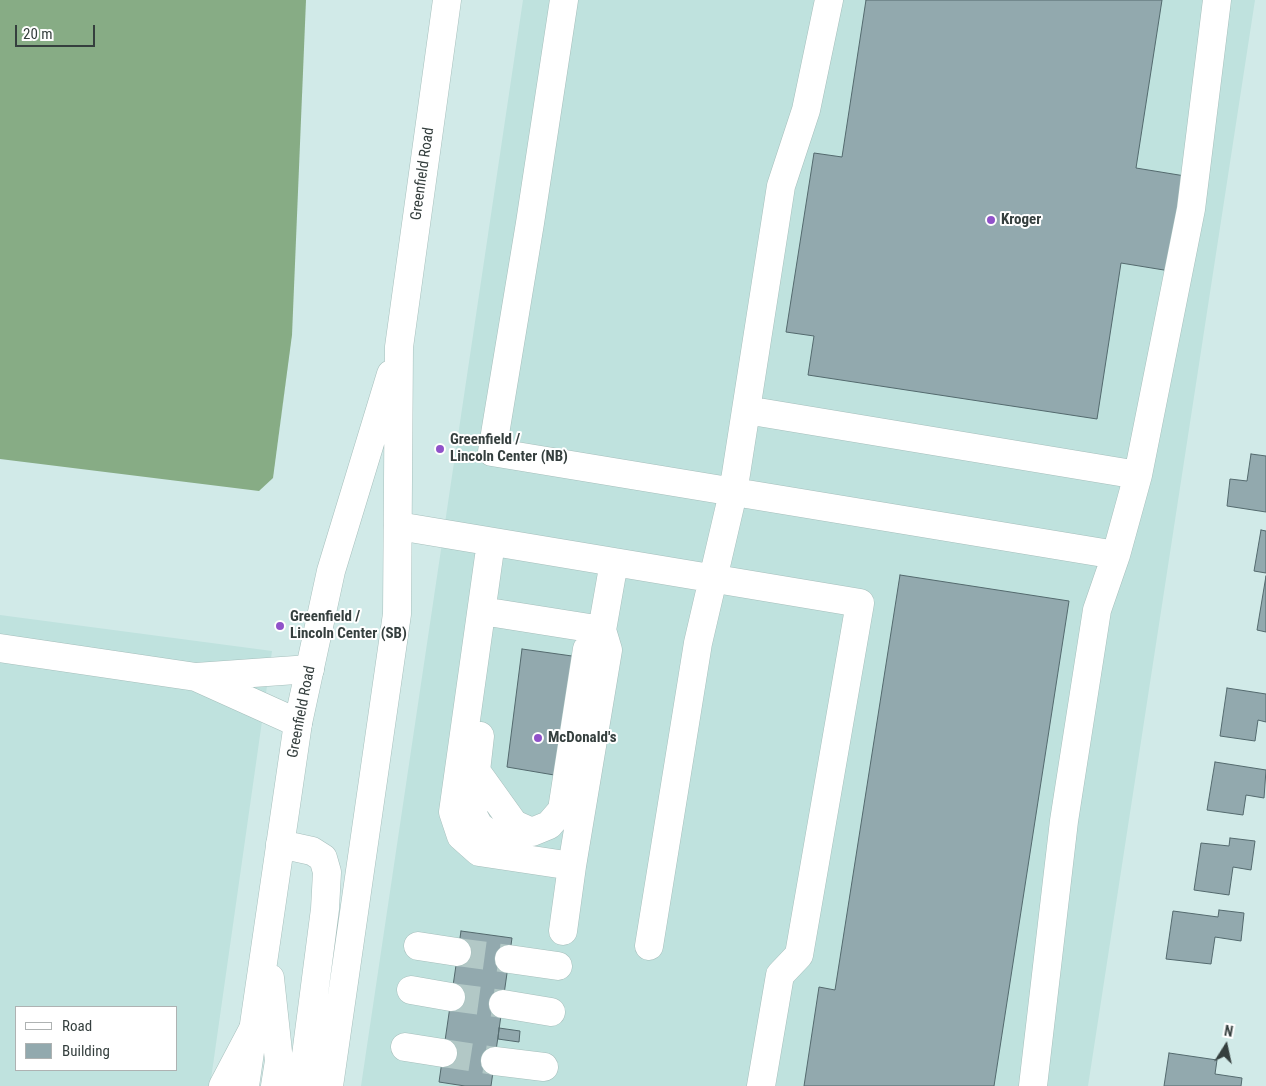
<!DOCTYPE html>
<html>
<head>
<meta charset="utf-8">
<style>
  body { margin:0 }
  #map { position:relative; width:1266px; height:1086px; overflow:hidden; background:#d1eae8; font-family:"Roboto Condensed",sans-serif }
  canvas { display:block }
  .legend { position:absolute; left:15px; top:1006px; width:162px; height:65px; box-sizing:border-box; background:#fff; border:1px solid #aeb2b2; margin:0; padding:6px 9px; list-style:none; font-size:15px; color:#353f3e }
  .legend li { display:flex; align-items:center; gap:10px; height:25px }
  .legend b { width:25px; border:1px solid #aeb2b2 }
  .north { position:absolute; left:1201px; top:1021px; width:50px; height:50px; -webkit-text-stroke:4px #fff; paint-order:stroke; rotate:10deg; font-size:14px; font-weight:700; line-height:20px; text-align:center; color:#353f3e }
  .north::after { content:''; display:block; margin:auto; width:18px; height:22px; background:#353f3e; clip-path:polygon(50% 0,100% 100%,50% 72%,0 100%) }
  .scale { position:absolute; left:15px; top:25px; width:80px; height:22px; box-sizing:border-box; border:2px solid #353f3e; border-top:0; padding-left:6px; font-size:15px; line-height:18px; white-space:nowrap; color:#353f3e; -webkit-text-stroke:4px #fff; paint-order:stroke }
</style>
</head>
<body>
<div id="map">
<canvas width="1266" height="1086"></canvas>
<ul class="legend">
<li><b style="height:6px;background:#fff"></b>Road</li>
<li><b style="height:14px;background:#92a9ae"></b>Building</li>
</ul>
<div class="north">N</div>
<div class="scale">20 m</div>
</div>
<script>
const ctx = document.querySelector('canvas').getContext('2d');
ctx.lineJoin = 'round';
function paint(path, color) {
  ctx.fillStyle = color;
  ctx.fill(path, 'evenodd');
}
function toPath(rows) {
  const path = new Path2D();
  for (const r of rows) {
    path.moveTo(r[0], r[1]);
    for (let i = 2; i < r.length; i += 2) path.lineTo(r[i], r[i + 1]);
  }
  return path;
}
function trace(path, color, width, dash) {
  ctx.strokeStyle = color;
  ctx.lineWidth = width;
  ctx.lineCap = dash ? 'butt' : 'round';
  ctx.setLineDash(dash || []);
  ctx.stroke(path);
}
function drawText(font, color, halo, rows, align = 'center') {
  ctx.font = font + ' "Roboto Condensed",sans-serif';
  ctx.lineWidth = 4;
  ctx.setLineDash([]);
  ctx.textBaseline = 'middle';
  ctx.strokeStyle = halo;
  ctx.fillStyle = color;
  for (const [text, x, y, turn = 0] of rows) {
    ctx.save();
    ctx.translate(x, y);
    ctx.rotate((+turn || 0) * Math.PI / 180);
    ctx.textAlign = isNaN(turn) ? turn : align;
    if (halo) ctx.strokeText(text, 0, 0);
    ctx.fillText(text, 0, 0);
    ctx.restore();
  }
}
const built = toPath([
  [523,0,1255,0,1088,1086,361,1086],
  [0,615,272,651,210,1086,0,1086],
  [16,1007,176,1007,176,1070,16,1070]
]);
const forest = toPath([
  [0,0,306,0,292,335,273,478,259,491,0,459]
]);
const building = toPath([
  [866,0,1162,0,1136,168,1185,176,1170,271,1121,263,1097,419,808,375,814,336,786,332,814,153,842,157,866,0],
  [1251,454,1266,456,1266,512,1227,506,1230,479,1247,481,1251,454],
  [1261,530,1266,531,1266,573,1254,571,1261,530],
  [900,575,1069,601,994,1086,804,1086,819,987,835,990,900,575],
  [1266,576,1266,632,1257,630,1266,576],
  [522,649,572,656,560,776,507,767,522,649],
  [1227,688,1266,694,1266,722,1258,720,1255,741,1220,736,1227,688],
  [1215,762,1266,770,1264,798,1246,795,1243,815,1207,810,1215,762],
  [1230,838,1255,841,1251,870,1233,867,1229,895,1194,890,1201,843,1229,846,1230,838],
  [1219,910,1244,913,1241,941,1215,937,1211,964,1166,959,1173,911,1218,917,1219,910],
  [461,931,512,938,491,1086,465,1086,439,1082,461,931],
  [499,1028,520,1031,519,1042,498,1039,499,1028],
  [1169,1053,1217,1060,1215,1074,1242,1078,1241,1086,1164,1086,1169,1053]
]);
const minorTunnel = toPath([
  [457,952,509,959],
  [451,997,503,1004],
  [443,1053,495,1061]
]);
const minor = toPath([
  [564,0,530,223,492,452,1116,555],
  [746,410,1138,475],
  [398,526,860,603,799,955,780,975,761,1086],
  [491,542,453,812,461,836,479,852,572,866,608,650,602,630,614,562],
  [0,648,196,677],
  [298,723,196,677,310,669],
  [480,736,476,771,514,824,532,832,549,825,562,810,587,649,602,630,482,611],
  [476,772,473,815,479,826,491,835,508,837,527,833],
  [563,931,572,866],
  [418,946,457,952],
  [649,946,698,643,733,493,781,186,806,110,829,0],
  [509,959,558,966],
  [411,990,451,997],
  [503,1004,551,1012],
  [405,1047,443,1053],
  [495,1061,544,1067],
  [223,1086,252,1031],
  [1033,1086,1064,821,1097,610,1116,555,1138,475,1191,209,1217,0]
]);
const major = toPath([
  [280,844,312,851,323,858,327,872,325,909,302,1086],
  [270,978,279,1061,275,1086],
  [245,1086,298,723,331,571,391,374],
  [329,1086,397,614,399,347,447,0]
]);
const markers = [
  [991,220,5,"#9052c9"],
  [440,449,5,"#9052c9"],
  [280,626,5,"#9052c9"],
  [538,738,5,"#9052c9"]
];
const streetNames = [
  ["Greenfield Road",423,174,-82],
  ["Greenfield Road",302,712,-79]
];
const poiNames = [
  ["Kroger",1001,220],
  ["Greenfield /",450,440],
  ["Lincoln Center (NB)",450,457],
  ["Greenfield /",290,617],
  ["Lincoln Center (SB)",290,634],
  ["McDonald's",548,738]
];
paint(built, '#bfe2de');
paint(forest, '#87ac85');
paint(building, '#92a9ae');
trace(building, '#546a6e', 1);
trace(minorTunnel, '#b2c8c6', 28, [28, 14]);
trace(minor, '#a6bfbc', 29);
trace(major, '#a6bfbc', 29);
trace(minor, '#fff', 28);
trace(major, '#fff', 28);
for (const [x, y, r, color] of markers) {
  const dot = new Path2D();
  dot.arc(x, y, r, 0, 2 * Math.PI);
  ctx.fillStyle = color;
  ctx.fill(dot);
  trace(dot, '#fff', 2);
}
drawText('15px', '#353f3e', '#fff', streetNames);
drawText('bold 15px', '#353f3e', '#fff', poiNames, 'left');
</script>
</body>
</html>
